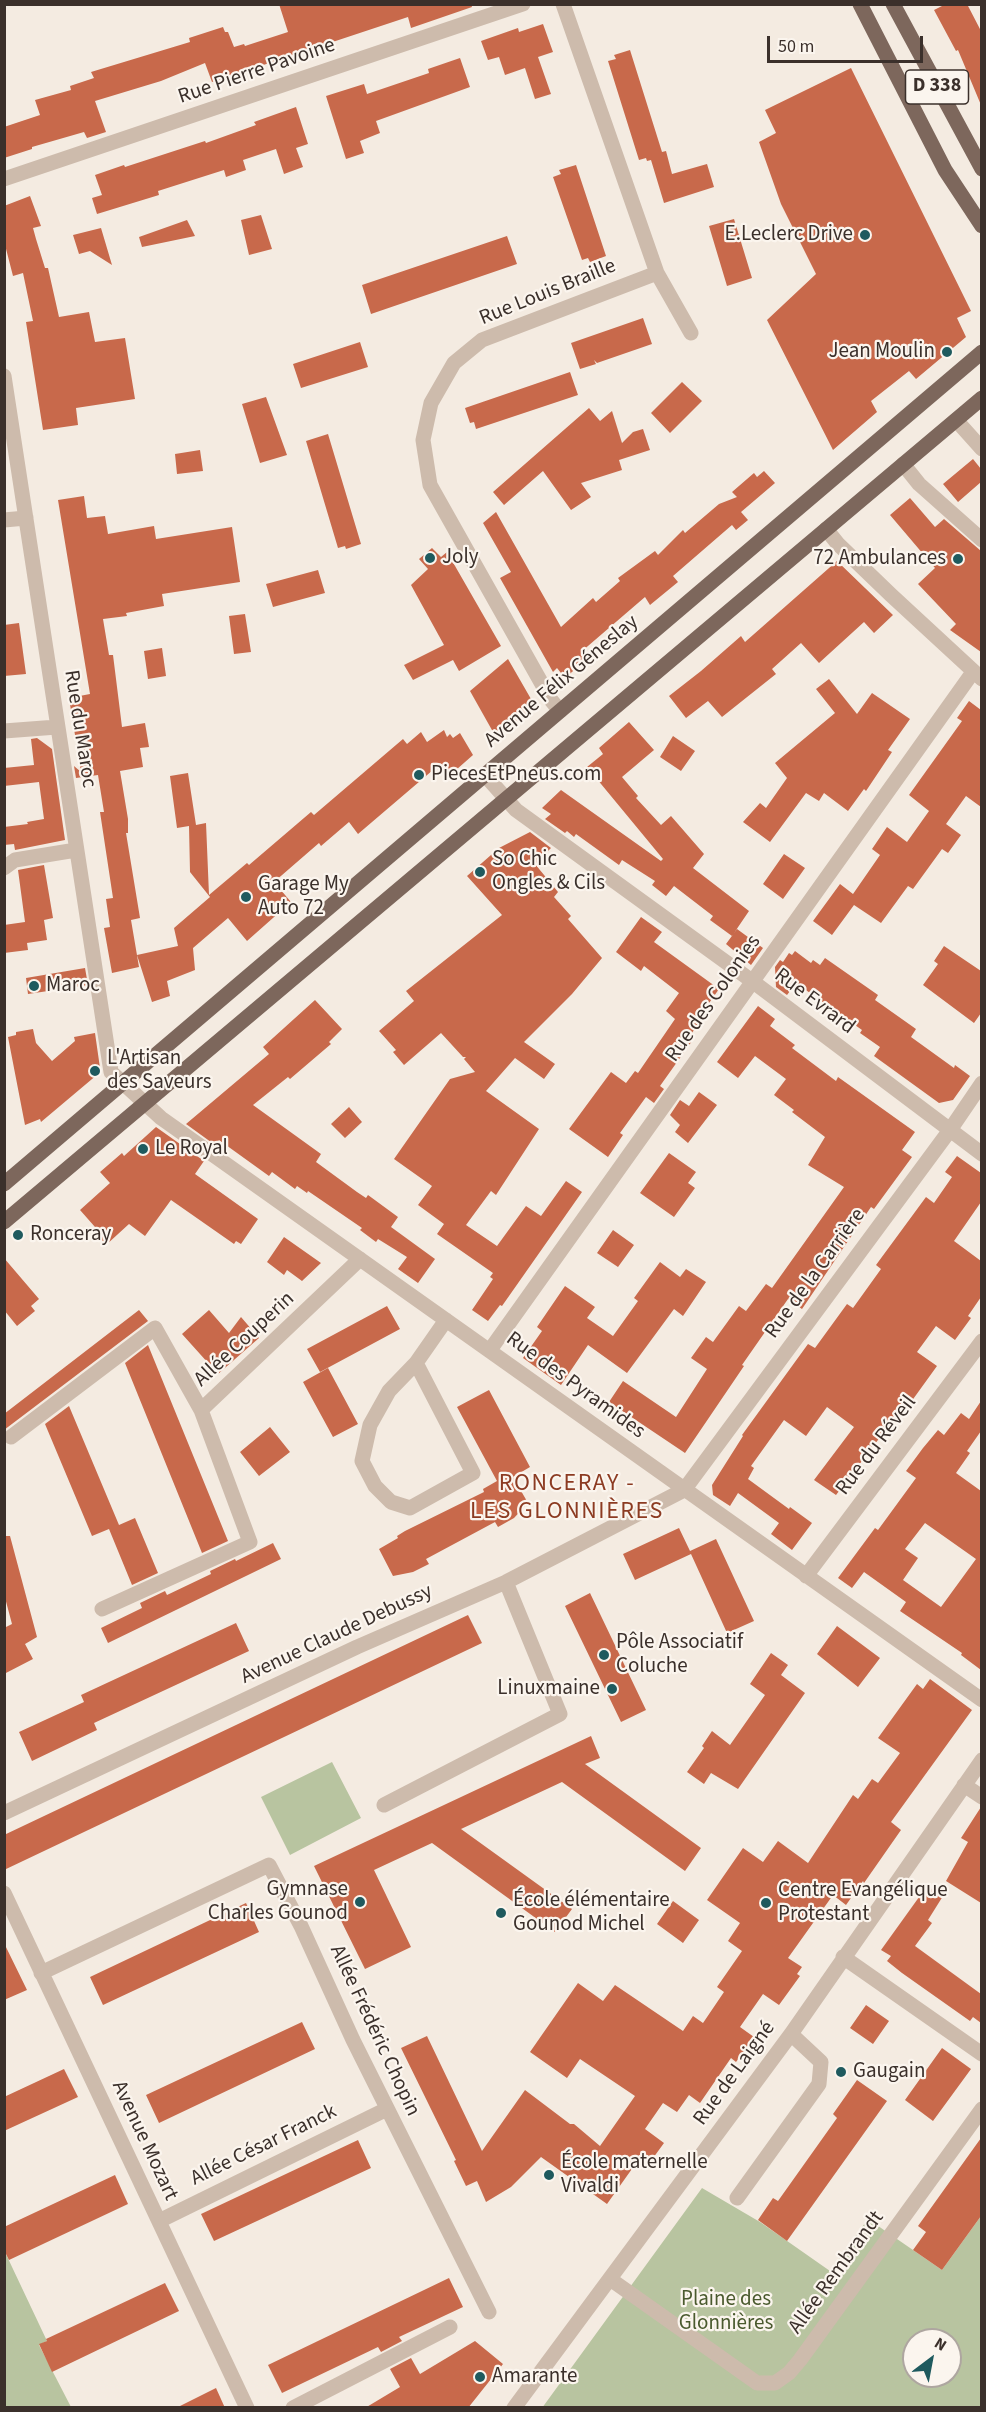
<!DOCTYPE html>
<html>
<head>
<meta charset="utf-8">
<style>
  body { margin:0 }
  #map { position:relative; width:986px; height:2412px; overflow:hidden; background:#f4ebe1; font-family:"Source Sans 3",sans-serif }
  canvas { display:block }
  .frame { position:absolute; inset:0; border:6px solid #3b302b; pointer-events:none }
  .north { position:absolute; left:902px; top:2328px; width:60px; height:60px; box-sizing:border-box; background:#fbf5ee; border:2px solid #aea6a0; border-radius:50%; rotate:32deg; font-size:16px; font-weight:700; line-height:24px; text-align:center; color:#3b302b }
  .north::after { content:''; display:block; margin:auto; width:21px; height:27px; background:#1f5a5e; clip-path:polygon(50% 0,100% 100%,50% 72%,0 100%) }
  .scale { position:absolute; left:767px; top:36px; width:156px; height:27px; box-sizing:border-box; border:3px solid #3b302b; border-top:0; padding-left:8px; font-size:18px; line-height:21px; white-space:nowrap; color:#3b302b; -webkit-text-stroke:4px #fbf5ee; paint-order:stroke }
</style>
</head>
<body>
<div id="map">
<canvas width="986" height="2412"></canvas>
<div class="frame"></div>
<div class="north">N</div>
<div class="scale">50 m</div>
</div>
<script>
const ctx = document.querySelector('canvas').getContext('2d');
ctx.lineJoin = 'round';
function paint(path, color) {
  ctx.fillStyle = color;
  ctx.fill(path, 'evenodd');
}
function toPath(rows) {
  const path = new Path2D();
  for (const r of rows) {
    path.moveTo(r[0], r[1]);
    for (let i = 2; i < r.length; i += 2) path.lineTo(r[i], r[i + 1]);
  }
  return path;
}
function trace(path, color, width, dash) {
  ctx.strokeStyle = color;
  ctx.lineWidth = width;
  ctx.lineCap = dash ? 'butt' : 'round';
  ctx.setLineDash(dash || []);
  ctx.stroke(path);
}
function drawText(font, color, halo, rows, align = 'center') {
  ctx.font = font + ' "Source Sans 3",sans-serif';
  ctx.lineWidth = 4.5;
  ctx.setLineDash([]);
  ctx.textBaseline = 'middle';
  ctx.strokeStyle = halo;
  ctx.fillStyle = color;
  for (const [text, x, y, turn = 0] of rows) {
    ctx.save();
    ctx.translate(x, y);
    ctx.rotate((+turn || 0) * Math.PI / 180);
    ctx.textAlign = isNaN(turn) ? turn : align;
    if (halo) ctx.strokeText(text, 0, 0);
    ctx.fillText(text, 0, 0);
    ctx.restore();
  }
}
const green = toPath([
  [332,1762,361,1818,290,1855,261,1797],
  [702,2188,760,2222,830,2271,868,2219,942,2270,981,2216,981,2407,542,2408],
  [914,2340,950,2340,950,2376,914,2376],
  [4,2250,47,2341,39,2345,71,2407,5,2407]
]);
const building = toPath([
  [279,4,471,4,472,7,411,28,408,17,212,82,205,63,161,81,95,101,106,132,87,138,84,132,32,147,32,149,4,158,4,127,40,115,35,100,71,90,70,86,94,78,91,72,190,42,189,38,223,27,225,32,228,32,234,47,244,44,245,46,288,32],
  [946,4,967,4,981,31,981,105,958,50,956,51,934,10],
  [543,24,553,52,538,57,551,94,535,99,525,68,505,75,499,57,488,60,481,41,518,28,519,32],
  [630,50,662,152,666,151,672,174,707,164,714,187,664,203,651,160,647,161,646,158,639,160,608,61,616,59,614,55],
  [460,58,470,87,376,121,380,133,360,141,364,153,346,159,326,96,364,84,367,94,429,73,428,69],
  [851,68,971,311,957,318,966,337,916,379,909,371,871,401,877,412,833,450,767,320,816,274,781,204,759,142,776,133,765,110],
  [296,107,308,144,296,148,303,167,284,174,276,149,243,160,246,170,226,177,224,170,158,191,159,195,97,214,92,198,102,195,95,175,124,165,125,167,205,141,206,143,256,125,254,122],
  [576,165,606,256,590,262,588,258,582,260,553,177,561,174,559,170],
  [30,196,41,226,33,228,36,239,45,268,48,268,59,317,89,312,95,342,125,338,135,399,76,408,78,425,43,430,26,322,33,321,23,273,13,276,4,241,4,206],
  [261,215,272,249,249,255,241,220],
  [734,219,752,278,727,286,709,226],
  [187,220,195,236,142,247,139,237],
  [101,228,112,265,90,251,79,254,73,235],
  [507,236,517,264,371,314,362,285],
  [643,318,652,344,597,363,594,360,596,364,580,369,571,343],
  [360,342,368,367,301,388,293,364],
  [570,372,578,395,476,429,474,422,470,423,465,408],
  [682,382,702,401,670,433,651,413],
  [266,397,287,455,260,463,242,404],
  [589,408,600,421,612,411,622,443,633,432,643,429,650,450,619,460,622,470,581,483,591,497,571,510,543,471,504,505,493,492],
  [328,434,361,544,346,549,345,546,338,548,306,441],
  [200,450,203,471,177,474,175,454],
  [973,459,981,469,981,482,958,502,943,484],
  [764,471,775,483,741,512,748,520,736,530,732,525,673,576,678,582,650,605,645,597,581,652,587,659,565,678,557,668,553,672,500,578,511,572,483,523,496,512,561,627,593,598,596,602,620,581,618,578,655,551,658,555,683,530,685,533,719,504,737,497,732,492,754,473,757,477],
  [84,496,87,518,105,516,108,534,154,526,156,539,232,527,240,582,162,594,164,606,126,613,127,616,103,619,109,655,113,655,122,727,145,723,149,747,140,748,143,767,120,771,128,819,128,833,126,833,140,918,131,920,139,967,112,973,104,928,110,927,106,899,113,898,100,812,104,812,98,775,76,778,74,766,81,772,69,698,90,694,58,500],
  [910,498,935,527,944,519,981,551,981,652,950,630,956,624,918,584,935,568,890,515],
  [432,548,441,557,447,552,501,646,459,671,453,660,413,680,404,665,444,645,411,585,428,569,419,559],
  [837,561,893,615,874,633,864,622,819,663,801,643,772,669,776,674,722,717,708,701,686,718,669,696,701,671,741,636,745,642],
  [318,570,325,593,273,607,266,584],
  [245,614,251,652,234,654,229,616],
  [19,623,26,674,4,676,4,625],
  [162,648,166,676,148,679,144,651],
  [508,659,531,699,529,711,497,739,470,691],
  [829,679,857,714,872,693,910,719,888,750,892,752,866,791,864,789,848,811,824,793,819,801,806,793,770,842,743,822,760,803,766,808,787,778,775,763,835,713,816,689],
  [969,701,981,710,981,807,966,796,946,824,961,835,948,853,942,849,913,889,908,886,881,923,854,905,832,935,813,921,840,884,853,894,880,855,872,849,887,827,907,842,929,811,909,795,962,721,957,718],
  [629,722,654,750,622,777,638,796,636,798,661,825,671,816,704,854,693,868,749,911,732,936,710,920,713,916,674,886,666,896,652,885,655,881,622,860,619,865,576,834,574,837,567,831,565,833,545,819,551,814,542,808,561,790,661,861,663,859,587,767,603,754,599,748],
  [444,730,447,737,450,734,453,738,460,733,473,755,448,777,440,764,358,834,349,822,321,846,319,843,274,882,291,902,247,941,228,918,193,948,195,970,167,981,170,996,152,1002,137,955,178,946,174,928,210,897,190,872,189,826,177,828,170,776,188,773,196,825,206,823,209,895,247,863,249,865,311,812,314,815,403,739,407,744,421,732,427,742],
  [673,736,695,751,681,771,660,757],
  [37,738,52,749,65,840,15,850,14,844,4,845,4,827,28,824,27,822,44,819,39,782,4,786,4,768,34,765,31,739],
  [530,832,551,848,535,864,558,892,554,897,571,916,568,919,602,958,572,994,524,1042,555,1064,544,1079,515,1058,486,1091,539,1129,496,1195,491,1191,466,1225,497,1246,526,1206,541,1216,566,1181,582,1192,502,1306,500,1305,488,1321,472,1310,493,1279,490,1277,493,1273,437,1234,444,1224,418,1205,432,1186,394,1159,450,1079,475,1072,464,1059,466,1057,463,1057,441,1033,404,1065,393,1052,396,1050,379,1031,414,1001,406,991,502,915,467,876,499,848],
  [784,854,805,868,783,899,763,884],
  [44,865,53,918,44,920,47,940,27,943,28,950,4,953,4,925,25,922,18,870],
  [641,917,662,932,654,942,719,989,707,1006,711,1008,688,1038,692,1041,660,1086,664,1089,654,1103,646,1097,620,1133,623,1135,608,1157,569,1129,611,1072,626,1083,635,1071,638,1073,675,1019,666,1011,679,993,644,966,641,971,616,952],
  [737,929,763,948,751,965,726,944],
  [944,946,981,971,981,1013,974,1023,923,985,938,964,934,961],
  [795,951,811,963,813,960,820,965,825,958,878,995,875,1000,916,1029,911,1037,954,1068,955,1065,970,1076,953,1100,939,1103,874,1056,880,1047,860,1033,862,1030,796,983,787,995,776,987,775,967,780,960,783,962,789,953,792,955],
  [85,968,88,985,28,994,26,978],
  [315,1000,342,1029,329,1042,331,1044,290,1079,288,1077,253,1105,321,1154,316,1162,357,1192,366,1198,368,1195,398,1217,391,1227,435,1259,418,1283,398,1269,407,1257,378,1239,376,1242,360,1230,362,1228,308,1191,307,1193,297,1186,295,1189,272,1172,269,1176,219,1140,215,1145,186,1124,269,1054,263,1047],
  [758,1006,775,1019,770,1026,795,1045,792,1048,836,1081,838,1077,915,1132,902,1150,912,1157,874,1209,871,1207,802,1309,788,1299,742,1365,744,1366,685,1453,609,1402,623,1381,676,1417,707,1369,691,1358,706,1337,713,1342,739,1306,746,1311,766,1284,772,1288,844,1187,808,1165,825,1137,792,1112,794,1110,774,1095,786,1079,755,1056,738,1078,717,1062],
  [33,1029,36,1043,52,1061,75,1041,74,1037,95,1033,100,1068,98,1074,41,1122,40,1119,25,1125,8,1037,16,1035,16,1032],
  [699,1092,717,1105,688,1143,675,1132,680,1125,670,1115,680,1100,689,1106],
  [349,1107,362,1122,345,1138,331,1124],
  [156,1127,204,1161,195,1174,258,1219,241,1244,236,1241,234,1244,171,1200,145,1236,129,1224,106,1245,93,1229,95,1227,80,1210,110,1183,100,1172,122,1153,124,1156],
  [669,1153,696,1172,688,1183,695,1188,674,1217,640,1193],
  [957,1156,981,1173,981,1202,954,1241,981,1261,981,1297,968,1316,971,1318,955,1340,936,1326,917,1352,937,1366,885,1438,881,1436,836,1495,814,1480,854,1427,827,1407,806,1436,784,1420,751,1466,754,1468,748,1479,789,1509,790,1507,812,1523,792,1550,771,1534,779,1523,738,1493,730,1506,713,1495,712,1485,743,1436,742,1435,808,1344,815,1348,847,1304,853,1308,881,1269,876,1265,926,1197,934,1203,952,1177,945,1172],
  [613,1230,634,1245,618,1267,597,1253],
  [284,1237,321,1263,302,1281,287,1270,284,1275,267,1262],
  [4,1258,39,1299,31,1306,35,1311,17,1326,4,1310],
  [660,1262,680,1277,686,1269,706,1282,683,1316,674,1309,627,1373,588,1345,561,1385,523,1358,542,1331,537,1327,565,1286,595,1307,587,1318,613,1336,638,1301,634,1298],
  [387,1306,400,1329,320,1372,307,1349],
  [139,1310,148,1321,4,1430,4,1414],
  [209,1310,229,1333,241,1317,259,1338,218,1374,182,1334],
  [148,1345,228,1541,202,1553,125,1363],
  [328,1368,358,1424,333,1437,303,1382],
  [489,1390,530,1467,513,1477,528,1503,514,1518,498,1527,495,1522,426,1559,429,1564,413,1572,393,1576,379,1549,398,1538,397,1536,405,1531,484,1492,483,1489,497,1481,457,1407],
  [981,1401,981,1431,967,1451,970,1453,956,1473,981,1491,981,1670,961,1655,962,1653,900,1611,906,1602,864,1572,852,1588,838,1578,875,1528,878,1530,916,1478,906,1471,923,1448,938,1430,944,1435,961,1413,969,1419],
  [925,1523,976,1559,941,1607,903,1580,918,1558,905,1549],
  [69,1406,119,1525,135,1518,158,1573,132,1585,109,1529,92,1536,45,1424],
  [270,1427,290,1452,259,1476,240,1452],
  [679,1528,690,1551,716,1539,754,1621,727,1633,691,1554,635,1580,623,1554],
  [4,1536,10,1536,37,1637,25,1644,33,1659,4,1674,4,1628,12,1624,4,1594],
  [273,1543,281,1559,108,1643,101,1628,142,1608,140,1603,165,1591,167,1595,211,1574,210,1571,235,1559,236,1561],
  [590,1593,646,1710,621,1722,565,1606],
  [468,1615,482,1643,4,1870,4,1835],
  [236,1623,249,1651,94,1723,97,1730,32,1761,19,1732,84,1702,81,1695],
  [837,1626,880,1658,858,1687,817,1654],
  [771,1653,788,1665,781,1675,805,1693,738,1789,711,1773,704,1784,687,1772,704,1748,702,1746,712,1731,730,1745,765,1695,750,1684],
  [930,1679,972,1710,891,1822,901,1830,864,1883,863,1881,846,1905,833,1895,788,1958,802,1967,797,1974,800,1976,779,2005,763,1994,740,2027,754,2037,736,2062,731,2058,700,2103,689,2095,677,2112,663,2103,645,2129,664,2143,648,2165,639,2159,607,2204,541,2157,511,2187,486,2202,477,2181,466,2186,454,2161,456,2160,401,2048,427,2036,482,2151,525,2090,570,2124,574,2124,600,2146,635,2096,580,2059,567,2078,530,2052,578,1983,603,2001,615,1985,683,2031,693,2016,703,2023,724,1992,717,1987,742,1951,728,1941,740,1923,707,1900,743,1848,763,1862,778,1841,808,1863,853,1795,858,1799,872,1779,878,1783,900,1753,878,1738,917,1684,923,1689],
  [591,1736,600,1758,585,1764,701,1848,685,1871,562,1782,461,1829,572,1909,555,1932,432,1843,374,1870,411,1947,365,1969,314,1866],
  [981,1807,981,1903,946,1881,968,1842,961,1838],
  [927,1886,943,1896,928,1920,932,1923,915,1946,981,1994,981,2023,973,2017,970,2021,902,1973,887,1961,891,1956,881,1950],
  [673,1901,699,1920,683,1943,657,1924],
  [246,1903,259,1932,103,2005,90,1977],
  [4,1943,27,1990,4,2000],
  [866,2005,889,2021,873,2044,850,2028],
  [302,2022,315,2049,159,2123,146,2095],
  [942,2048,971,2069,933,2121,905,2100],
  [64,2069,78,2097,4,2131,4,2097],
  [857,2080,887,2101,787,2241,758,2220,773,2198,778,2201,805,2163,837,2118,833,2114],
  [981,2138,981,2216,942,2270,913,2250,926,2232,918,2226],
  [358,2140,371,2168,214,2241,201,2214],
  [115,2175,128,2204,9,2260,4,2250,4,2227],
  [449,2278,463,2307,399,2337,402,2341,381,2352,378,2347,282,2393,268,2365],
  [165,2283,179,2311,52,2372,39,2344,47,2341,46,2339],
  [475,2341,503,2364,468,2408,365,2408,400,2387,390,2369,411,2358,420,2374],
  [216,2388,225,2408,176,2408]
]);
const minor = toPath([
  [563,4,657,273,691,333],
  [4,179,523,4],
  [4,376,111,1072,161,1118,982,1700],
  [956,420,982,449],
  [903,464,919,484,982,540],
  [4,520,26,518],
  [826,529,838,544,891,595,982,679],
  [560,711,551,700,430,485,423,440,431,403,454,363,482,340,657,273],
  [4,731,57,727],
  [485,775,516,810,752,981,982,1154],
  [4,868,15,860,76,850],
  [490,1350,973,672],
  [416,1363,473,1473,410,1508,391,1502,375,1486,362,1461,370,1425,389,1391,416,1363,446,1320],
  [11,1437,155,1328,201,1410,360,1259],
  [806,1576,982,1341],
  [102,1609,250,1542,201,1410],
  [964,1785,982,1797],
  [384,1805,560,1714,506,1582],
  [4,1813,357,1647,506,1582,684,1490,950,1130,982,1083],
  [4,1893,247,2408],
  [843,1957,982,2054],
  [41,1973,269,1865,301,1926,353,2040,489,2312],
  [737,2198,819,2084,821,2062,791,2034],
  [159,2221,387,2109],
  [610,2279,757,2383,775,2383,789,2373,800,2360,982,2109],
  [293,2408,450,2327],
  [514,2408,791,2034,982,1760]
]);
const major = toPath([
  [860,4,945,170,982,226],
  [893,4,982,169],
  [4,1184,982,352],
  [4,1222,982,398]
]);
const markers = [
  [865,235,6,"#1f5a5e"],
  [947,352,6,"#1f5a5e"],
  [430,558,6,"#1f5a5e"],
  [958,559,6,"#1f5a5e"],
  [419,775,6,"#1f5a5e"],
  [480,872,6,"#1f5a5e"],
  [246,897,6,"#1f5a5e"],
  [34,986,6,"#1f5a5e"],
  [95,1071,6,"#1f5a5e"],
  [143,1149,6,"#1f5a5e"],
  [18,1235,6,"#1f5a5e"],
  [604,1655,6,"#1f5a5e"],
  [612,1689,6,"#1f5a5e"],
  [360,1902,6,"#1f5a5e"],
  [766,1903,6,"#1f5a5e"],
  [501,1913,6,"#1f5a5e"],
  [841,2072,6,"#1f5a5e"],
  [549,2175,6,"#1f5a5e"],
  [480,2377,6,"#1f5a5e"]
];
const shields = [
  [937,87,63]
];
const shieldNames = [
  ["D 338",937,87]
];
const streetNames = [
  ["Rue Pierre Pavoine",257,72,-19],
  ["Rue Louis Braille",548,293,-22],
  ["Avenue Félix Géneslay",562,682,-40],
  ["Rue du Maroc",79,729,81],
  ["Rue des Colonies",714,999,-55],
  ["Rue Evrard",814,1002,37],
  ["Rue de la Carrière",816,1274,-54],
  ["Allée Couperin",245,1340,-43],
  ["Rue des Pyramides",575,1386,36],
  ["Rue du Réveil",877,1446,-53],
  ["Avenue Claude Debussy",337,1635,-25],
  ["Allée Frédéric Chopin",374,2031,65],
  ["Rue de Laigné",735,2074,-54],
  ["Avenue Mozart",144,2141,65],
  ["Allée César Franck",264,2146,-26],
  ["Allée Rembrandt",837,2273,-54]
];
const poiNames = [
  ["E.Leclerc Drive",853,235,"right"],
  ["Jean Moulin",935,352,"right"],
  ["Joly",442,558],
  ["72 Ambulances",946,559,"right"],
  ["PiecesEtPneus.com",431,775],
  ["So Chic",492,860],
  ["Ongles & Cils",492,884],
  ["Garage My",258,885],
  ["Auto 72",258,909],
  ["Maroc",46,986],
  ["L'Artisan",107,1059],
  ["des Saveurs",107,1083],
  ["Le Royal",155,1149],
  ["Ronceray",30,1235],
  ["Pôle Associatif",616,1643],
  ["Coluche",616,1667],
  ["Linuxmaine",600,1689,"right"],
  ["Gymnase",348,1890,"right"],
  ["Charles Gounod",348,1914,"right"],
  ["Centre Evangélique",778,1891],
  ["Protestant",778,1915],
  ["École élémentaire",513,1901],
  ["Gounod Michel",513,1925],
  ["Gaugain",853,2072],
  ["École maternelle",561,2163],
  ["Vivaldi",561,2187],
  ["Amarante",492,2377]
];
const parkNames = [
  ["Plaine des",726,2300],
  ["Glonnières",726,2324]
];
const quarterNames = [
  ["RONCERAY -",567,1485],
  ["LES GLONNIÈRES",567,1513]
];
paint(green, '#b8c4a0');
paint(building, '#c8694b');
trace(minor, '#cdbbac', 15);
trace(major, '#7d675c', 15);
for (const [x, y, r, color] of markers) {
  const dot = new Path2D();
  dot.arc(x, y, r, 0, 2 * Math.PI);
  ctx.fillStyle = color;
  ctx.fill(dot);
  trace(dot, '#fbf5ee', 2);
}
for (const [x, y, w] of shields) {
  const box = new Path2D();
  box.roundRect(x - w / 2, y - 17, w, 34, 4.5);
  ctx.fillStyle = '#fbf5ee';
  ctx.fill(box);
  trace(box, '#3b302b', 1.5);
}
drawText('bold 20px', '#3b302b', null, shieldNames);
drawText('21px', '#3b302b', '#fbf5ee', streetNames);
drawText('21px', '#3b302b', '#fbf5ee', poiNames, 'left');
drawText('21px', '#4a5a2e', '#fbf5ee', parkNames);
ctx.letterSpacing = '1.5px';
drawText('24px', '#8c3b22', '#fbf5ee', quarterNames);
ctx.letterSpacing = '0px';
</script>
</body>
</html>
